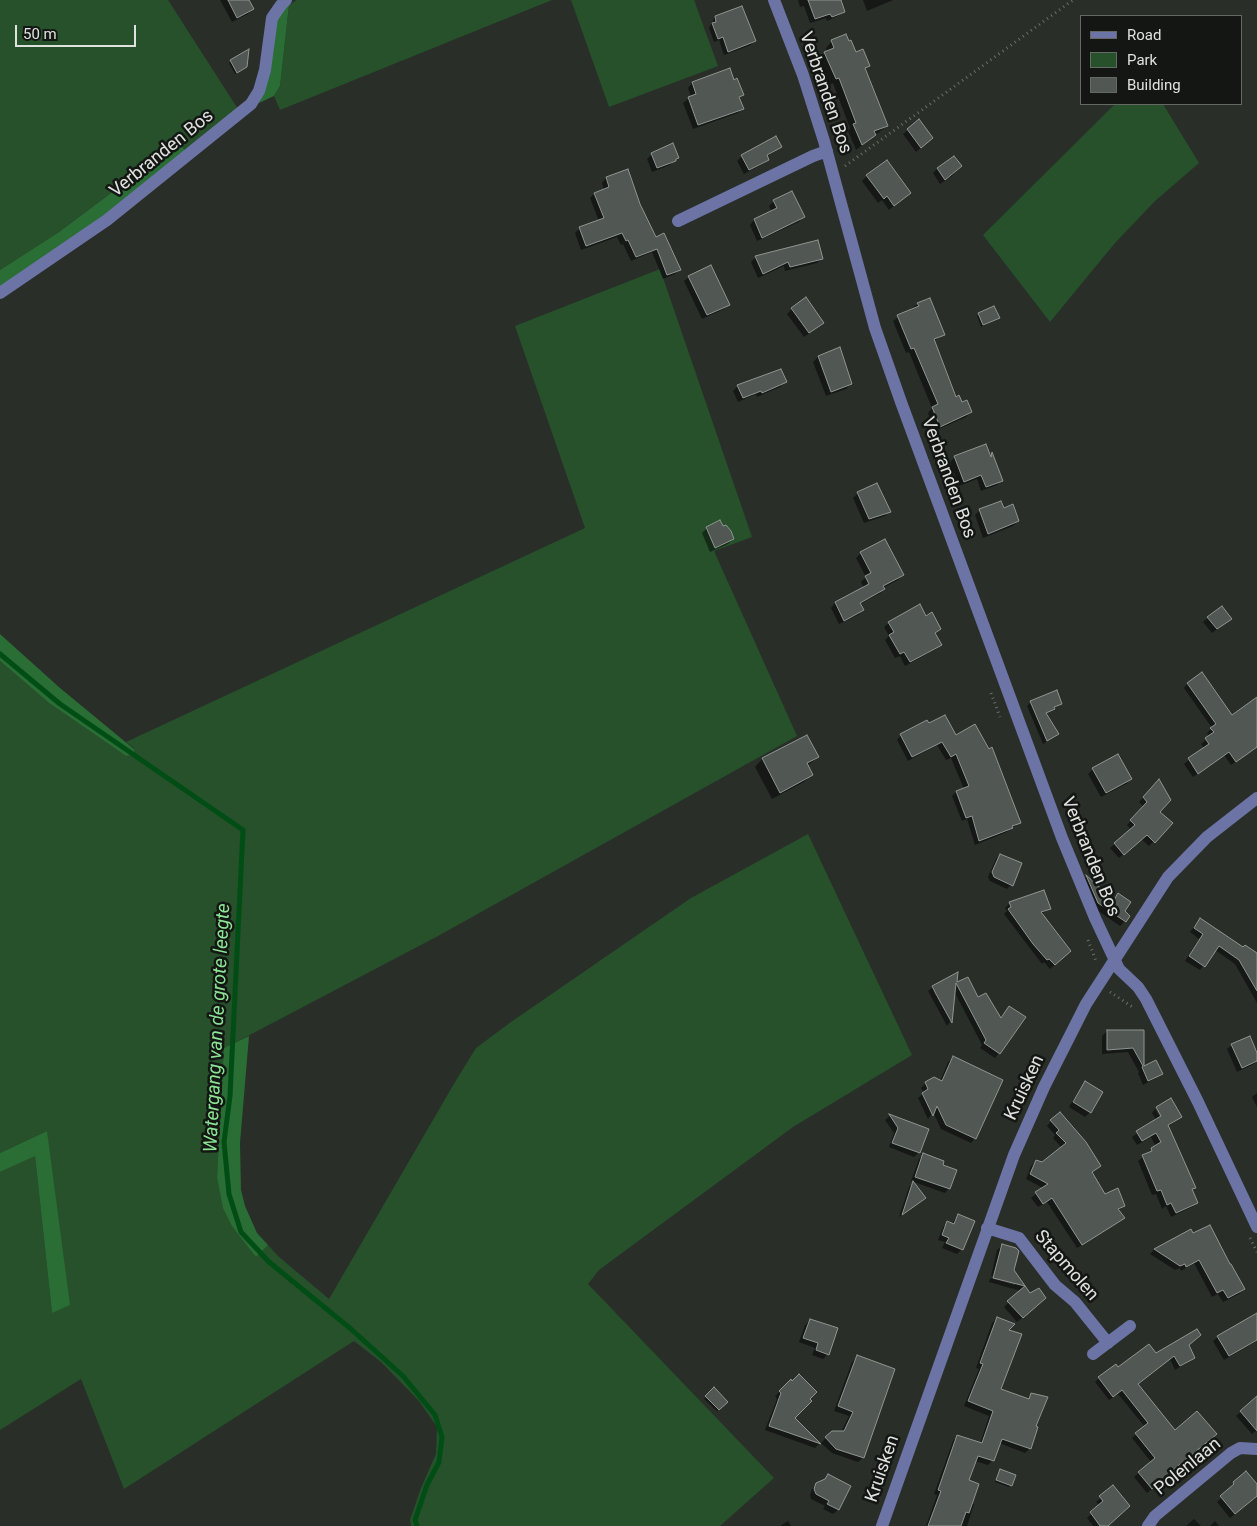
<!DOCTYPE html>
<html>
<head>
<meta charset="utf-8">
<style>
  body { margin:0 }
  #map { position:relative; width:1257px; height:1526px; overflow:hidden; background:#292e29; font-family:Roboto,sans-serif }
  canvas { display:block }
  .legend { position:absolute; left:1080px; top:15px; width:162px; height:90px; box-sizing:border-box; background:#131613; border:1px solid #656865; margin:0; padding:6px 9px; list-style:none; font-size:15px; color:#dfe3e0 }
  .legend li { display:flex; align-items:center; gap:10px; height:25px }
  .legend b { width:25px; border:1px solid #656865 }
  .scale { position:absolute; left:15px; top:25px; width:121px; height:22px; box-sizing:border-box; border:2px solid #dfe3e0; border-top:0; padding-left:6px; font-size:15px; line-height:18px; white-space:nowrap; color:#dfe3e0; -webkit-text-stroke:4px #131613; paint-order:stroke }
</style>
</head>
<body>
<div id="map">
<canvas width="1257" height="1526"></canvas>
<ul class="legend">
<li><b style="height:6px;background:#6b74a5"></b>Road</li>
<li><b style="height:14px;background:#26512b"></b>Park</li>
<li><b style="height:14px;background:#515752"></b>Building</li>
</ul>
<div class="scale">50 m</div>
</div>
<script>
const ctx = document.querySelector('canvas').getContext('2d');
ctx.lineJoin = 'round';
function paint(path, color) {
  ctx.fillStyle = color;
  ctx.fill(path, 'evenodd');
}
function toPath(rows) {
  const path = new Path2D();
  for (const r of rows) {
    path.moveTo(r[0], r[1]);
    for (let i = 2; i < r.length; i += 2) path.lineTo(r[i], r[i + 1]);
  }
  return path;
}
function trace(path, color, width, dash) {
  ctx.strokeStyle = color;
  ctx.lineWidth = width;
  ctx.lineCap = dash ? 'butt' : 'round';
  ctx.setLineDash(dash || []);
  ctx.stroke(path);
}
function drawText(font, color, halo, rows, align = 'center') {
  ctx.font = font + ' Roboto,sans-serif';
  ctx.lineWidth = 5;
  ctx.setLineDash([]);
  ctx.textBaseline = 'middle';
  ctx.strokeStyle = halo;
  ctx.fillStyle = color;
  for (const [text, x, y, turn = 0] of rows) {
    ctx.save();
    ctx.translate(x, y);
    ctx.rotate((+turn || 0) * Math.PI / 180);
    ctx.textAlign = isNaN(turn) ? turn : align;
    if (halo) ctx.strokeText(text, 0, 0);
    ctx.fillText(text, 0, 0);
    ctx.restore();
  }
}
const green = toPath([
  [0,0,168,0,238,109,186,152,179,142,59,232,0,270],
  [297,0,552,0,280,110,274,96,280,86,289,5],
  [571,0,694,0,718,66,609,107],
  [1115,104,1163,104,1199,163,1155,201,1115,243,1050,322,983,235],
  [660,269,752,537,714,551,797,736,438,936,225,1048,217,1177,256,1257,268,1245,278,1256,329,1299,455,1082,476,1048,511,1022,691,898,808,834,912,1055,793,1127,599,1270,588,1284,774,1478,720,1526,411,1526,410,1520,421,1488,436,1454,437,1427,419,1401,381,1362,354,1341,124,1489,81,1379,0,1430,0,1172,35,1155,52,1313,47,1131,0,1153,0,661,49,703,126,756,133,755,134,748,126,742,585,528,515,326]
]);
const forest = toPath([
  [289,5,280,86,274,96,259,103,266,86,275,18],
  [179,142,186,152,102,218,0,287,0,270,59,232],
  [0,634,60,688,134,749,134,755,126,756,49,703,0,661],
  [249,1036,240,1143,241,1190,245,1206,257,1233,268,1245,256,1257,232,1226,223,1208,217,1177,224,1048],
  [47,1131,70,1305,52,1313,35,1156,0,1172,0,1153]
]);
const shadow = toPath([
  [220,0,247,0,252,9,248,14,232,22],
  [798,0,837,0,843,12,838,16,827,21,826,18,810,23,804,6,800,7],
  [863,0,893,0,867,11],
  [715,17,754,41,751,45,724,55,719,40,714,42,709,28],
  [832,41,856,54,868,65,864,69,887,126,856,150,848,131,850,128,833,83,829,85,819,59,827,52,826,48],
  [231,61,244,69,235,74,229,63],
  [733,81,742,95,739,99,742,108,738,113,693,129,683,103,691,97,688,88,692,83],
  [919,121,932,138,916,152,903,134],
  [781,147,766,157,768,160,763,164,744,174,737,161,742,156],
  [652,154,677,158,670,165,652,172,647,159],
  [961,166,952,176,940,184,933,173,937,169],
  [627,171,639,204,655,239,679,270,675,274,663,279,652,252,631,261,623,244,621,245,617,237,581,250,575,233,580,228,599,221,590,198,594,194,604,190,602,183,606,178],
  [867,176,910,193,889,210,882,200,878,203,862,181],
  [774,201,803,217,799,222,757,241,750,225,754,220,772,212,769,206],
  [756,257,822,259,817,263,785,271,784,266,758,278,751,262],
  [689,277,728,304,724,309,702,319,684,281],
  [918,304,944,334,934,341,955,398,971,412,966,417,935,431,928,413,932,408,909,352,906,353,893,321],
  [792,309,818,327,804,337,787,314],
  [979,314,998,318,981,327,977,316],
  [840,349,851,384,846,389,826,396,813,362,818,357],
  [785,382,780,387,757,397,756,394,738,402,733,391,738,386],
  [992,454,1002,480,997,485,981,491,977,479,959,486,950,462,955,457,989,456],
  [858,493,890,511,885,516,864,523,853,498],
  [980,510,1018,521,1013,526,983,538,975,515],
  [707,528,733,539,728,544,710,552,702,533],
  [861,553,902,575,898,580,883,588,884,589,879,594,859,604,863,610,858,615,839,624,831,608,835,603,864,588,861,582,866,577,856,558],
  [926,617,940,629,935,634,941,645,936,649,905,666,900,656,895,658,885,640,889,636,884,627,889,623],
  [1208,618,1230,619,1212,633,1203,622],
  [1188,683,1232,717,1257,699,1257,743,1243,757,1231,765,1224,755,1193,777,1184,764,1204,748,1201,744,1209,737,1207,733,1212,728,1184,688],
  [1031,702,1061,703,1046,714,1057,734,1043,744,1027,706],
  [901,735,955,737,1019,823,1007,832,975,845,967,819,962,821,952,796,956,792,964,789,951,758,946,760,937,745,908,761,897,740],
  [807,737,818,757,807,766,812,774,804,782,772,799,755,767,762,759],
  [1093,769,1131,779,1126,784,1101,797,1088,774],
  [1155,785,1158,812,1171,823,1149,846,1141,839,1119,858,1110,848,1131,830,1127,825,1144,807,1139,802],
  [1000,855,1011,885,1007,889,990,881,988,877,996,859],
  [1086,877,1113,901,1119,895,1125,921,1120,926,1094,908,1082,881],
  [1010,903,1050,909,1041,914,1065,955,1050,969,1044,962,1042,964,1004,914,1007,911,1005,908],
  [1200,920,1243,948,1257,955,1257,1003,1235,964,1215,950,1200,970,1185,961,1199,939,1190,932],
  [967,979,978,998,1000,1019,1009,1008,1024,1018,995,1058,980,1048,982,1045,954,991,950,1022,947,1026,928,991,933,987,955,984],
  [1107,1031,1143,1031,1143,1068,1161,1073,1156,1078,1143,1085,1138,1073,1139,1072,1128,1052,1102,1054,1102,1036],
  [1232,1045,1257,1056,1257,1061,1254,1064,1237,1072,1227,1049],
  [953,1058,975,1138,971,1143,941,1129,933,1112,928,1119,918,1098,924,1093,921,1088,926,1083,940,1082,948,1062],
  [1085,1082,1090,1112,1085,1117,1069,1107,1081,1087],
  [1257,1093,1257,1107,1252,1097],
  [1155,1109,1163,1122,1181,1117,1167,1127,1194,1187,1191,1190,1197,1203,1192,1207,1171,1217,1166,1206,1162,1209,1156,1194,1152,1195,1138,1161,1156,1147,1151,1137,1137,1145,1132,1137,1156,1120,1152,1113],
  [890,1116,927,1129,919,1152,914,1157,889,1147,894,1133,885,1120],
  [1051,1121,1099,1166,1091,1173,1105,1195,1124,1206,1118,1211,1119,1222,1077,1248,1047,1202,1038,1207,1031,1198,1043,1188,1026,1179,1031,1166,1036,1161,1042,1163,1062,1148,1053,1138,1055,1135,1047,1126],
  [924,1155,949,1188,945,1193,911,1181,919,1159],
  [913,1183,925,1198,899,1217,909,1187],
  [958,1215,962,1249,957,1254,942,1248,945,1242,938,1240,943,1227,948,1223,952,1224],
  [1191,1231,1244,1289,1239,1294,1223,1302,1218,1294,1212,1297,1194,1263,1181,1271,1180,1268,1175,1270,1150,1254,1154,1250],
  [1002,1246,1013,1271,1030,1295,1040,1303,1017,1322,1004,1307,1021,1291,989,1282,990,1278,1015,1285,1015,1282,991,1276,997,1250],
  [1257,1314,1257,1341,1224,1360,1213,1341,1218,1337],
  [997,1319,1008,1330,1000,1390,1027,1399,1032,1394,1034,1427,1030,1448,1025,1453,999,1443,992,1461,988,1465,975,1461,968,1481,971,1503,974,1504,967,1526,926,1526,937,1495,934,1494,953,1441,957,1436,980,1444,989,1416,964,1406,979,1369,976,1368,992,1323],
  [810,1320,828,1354,823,1359,812,1355,815,1348,799,1342,805,1325],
  [1188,1345,1194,1357,1190,1361,1175,1370,1170,1359,1137,1385,1172,1470,1168,1475,1147,1493,1134,1477,1151,1462,1132,1438,1145,1427,1118,1394,1109,1400,1095,1382,1099,1378,1118,1369,1155,1354],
  [857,1357,863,1458,858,1462,832,1453,821,1443,832,1432,841,1432,849,1416,834,1411,852,1362],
  [791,1381,794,1418,819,1444,815,1448,765,1430,777,1399,775,1396],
  [714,1389,727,1402,717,1411,704,1399],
  [1254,1400,1257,1403,1257,1430,1252,1434,1236,1416],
  [1001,1470,1011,1485,1009,1487,995,1482],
  [1246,1473,1257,1486,1257,1496,1230,1518,1217,1502],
  [817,1484,849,1486,838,1510,833,1514,823,1509,825,1506,811,1499,810,1495,812,1489],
  [1113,1487,1106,1526,1093,1526,1087,1518,1100,1506,1096,1502],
  [1194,1519,1201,1526,1186,1526],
  [788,1521,791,1526,780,1526],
  [1215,1521,1219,1526,1210,1526]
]);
const stream = toPath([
  [0,654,60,704,243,830,230,1096,224,1142,229,1194,241,1232,269,1262,351,1329,403,1376,435,1415,442,1437,439,1462,427,1485,415,1520,417,1526]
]);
const building = toPath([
  [228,0,249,0,254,9,237,18,228,0],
  [808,0,841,0,845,12,832,17,830,14,815,19,808,0],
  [742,6,756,41,728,52,723,37,718,39,712,23,716,22,715,16,742,6],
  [846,34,849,41,851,40,856,52,863,49,870,66,865,68,888,126,874,131,876,135,862,145,853,124,856,123,839,78,836,79,824,52,834,48,831,40,846,34],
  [249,49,247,67,237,73,230,60,249,49],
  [730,68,734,80,737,78,744,95,739,97,744,109,698,125,688,97,696,94,692,82,730,68],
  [919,119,933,138,921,148,907,129,919,119],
  [776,136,782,147,767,155,769,160,749,170,741,155,776,136],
  [673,143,679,158,676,159,676,161,657,168,651,153,673,143],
  [954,156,962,166,945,180,937,168,954,156],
  [887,160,911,193,894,206,887,196,884,199,866,175,887,160],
  [628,169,640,204,656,237,664,233,681,270,667,275,657,249,636,257,628,240,626,241,622,233,586,246,579,227,604,218,594,193,609,187,606,177,628,169],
  [792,191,805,217,762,238,754,219,777,208,773,200,792,191],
  [818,240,823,259,790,267,788,262,763,274,755,256,818,240],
  [711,265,730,305,707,315,688,276,711,265],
  [806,297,824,323,809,333,791,308,806,297],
  [930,298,945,335,934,339,956,397,959,395,962,402,967,400,972,412,940,427,932,407,938,404,914,348,911,349,897,315,919,306,917,303,930,298],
  [994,306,1000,318,983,325,978,313,994,306],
  [840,347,852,384,831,392,818,356,840,347],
  [781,369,787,382,762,393,761,391,743,398,737,385,781,369],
  [986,444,991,457,992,452,1003,481,986,487,981,475,964,482,954,456,986,444],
  [877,483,891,512,869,519,857,492,877,483],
  [1001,501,1004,508,1013,504,1019,521,988,534,979,509,1001,501],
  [720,520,723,526,726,525,731,531,734,539,715,548,706,527,720,520],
  [885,539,904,575,883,586,885,589,860,603,864,610,844,621,835,602,869,584,865,576,871,573,860,552,885,539],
  [920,604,926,616,932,612,941,629,935,633,942,645,910,662,904,652,900,654,889,635,894,632,888,622,920,604],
  [1222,606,1232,619,1217,629,1207,617,1222,606],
  [1202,672,1232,715,1257,697,1257,747,1236,762,1229,752,1198,774,1188,758,1209,744,1205,738,1214,732,1210,728,1216,724,1187,683,1202,672],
  [1057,690,1062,704,1054,707,1055,709,1046,713,1059,734,1047,741,1030,701,1057,690],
  [945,715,956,735,975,724,989,749,992,747,1021,823,1012,826,1013,828,979,841,972,816,966,818,956,791,969,786,956,754,951,757,942,742,912,757,900,734,927,720,929,723,945,715],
  [807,735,819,757,807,763,813,775,780,793,762,758,807,735],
  [1118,754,1132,779,1106,793,1092,768,1118,754],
  [1159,779,1171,800,1160,812,1173,823,1155,843,1147,835,1124,855,1114,843,1135,825,1130,820,1147,802,1143,797,1159,779],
  [1000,854,1022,863,1013,886,994,877,992,872,1000,854],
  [1086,875,1114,900,1118,893,1131,902,1125,911,1130,916,1126,922,1098,903,1086,875],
  [1044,890,1051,909,1041,912,1071,951,1055,965,1049,959,1047,960,1033,944,1008,909,1011,907,1009,902,1044,890],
  [1200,918,1243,947,1245,945,1257,953,1257,991,1239,960,1219,946,1205,967,1189,956,1203,934,1194,928,1200,918],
  [958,972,957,982,968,977,978,997,986,993,1001,1018,1009,1006,1026,1017,1000,1054,984,1043,986,1040,956,983,952,1023,936,994,932,986,958,972],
  [1107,1030,1144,1030,1144,1066,1156,1060,1163,1074,1148,1081,1142,1067,1143,1066,1133,1048,1107,1050,1107,1030],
  [1250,1036,1257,1053,1257,1061,1242,1068,1231,1044,1250,1036],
  [953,1056,1003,1080,976,1139,946,1125,937,1106,933,1116,922,1093,928,1089,925,1082,934,1077,942,1081,953,1056],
  [1085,1081,1103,1092,1091,1113,1073,1102,1085,1081],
  [1171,1098,1182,1117,1168,1125,1196,1188,1192,1189,1198,1203,1176,1213,1171,1203,1167,1205,1161,1190,1157,1191,1142,1155,1152,1151,1151,1148,1161,1142,1156,1133,1142,1141,1136,1131,1161,1116,1156,1107,1171,1098],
  [1060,1112,1086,1142,1101,1166,1092,1172,1105,1194,1118,1188,1125,1206,1118,1209,1125,1218,1082,1245,1052,1198,1043,1204,1035,1192,1048,1184,1030,1174,1036,1160,1042,1162,1066,1143,1056,1133,1059,1130,1050,1120,1060,1112],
  [889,1114,929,1129,920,1153,892,1143,898,1128,889,1114],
  [923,1153,944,1161,943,1165,957,1170,950,1189,915,1177,923,1153],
  [913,1181,926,1198,902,1215,913,1181],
  [958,1214,975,1221,963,1250,946,1243,949,1238,942,1235,947,1221,954,1224,958,1214],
  [1210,1225,1230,1264,1231,1264,1245,1289,1228,1298,1223,1290,1217,1293,1199,1260,1186,1267,1185,1264,1180,1266,1154,1249,1191,1229,1193,1233,1210,1225],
  [1002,1244,1016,1248,1019,1251,1014,1270,1030,1293,1039,1288,1046,1298,1023,1318,1007,1301,1025,1286,993,1278,1002,1244],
  [1257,1313,1257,1340,1229,1356,1217,1336,1257,1313],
  [997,1317,1015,1324,1009,1330,1022,1334,1001,1389,1029,1399,1031,1393,1048,1397,1036,1426,1038,1427,1031,1449,1002,1439,994,1461,978,1456,969,1480,979,1484,969,1513,966,1512,961,1526,928,1526,941,1491,938,1490,957,1435,982,1443,993,1411,968,1401,983,1364,980,1363,997,1317],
  [810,1319,838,1328,829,1355,816,1350,818,1343,803,1338,810,1319],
  [1197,1329,1201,1335,1189,1345,1195,1358,1180,1366,1174,1356,1138,1384,1175,1430,1197,1411,1217,1434,1173,1470,1174,1471,1152,1489,1138,1472,1155,1458,1135,1433,1148,1423,1122,1390,1113,1397,1098,1377,1116,1364,1118,1367,1149,1344,1156,1353,1197,1329],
  [857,1355,895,1369,864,1458,836,1449,825,1437,832,1431,844,1431,853,1412,838,1406,857,1355],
  [799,1374,817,1392,810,1399,812,1401,795,1418,821,1444,769,1426,781,1393,779,1391,791,1379,792,1381,799,1374],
  [714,1387,728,1402,719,1410,705,1396,714,1387],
  [1257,1396,1257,1431,1240,1411,1257,1396],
  [1000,1469,1016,1475,1012,1486,996,1480,1000,1469],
  [1246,1471,1257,1484,1257,1496,1235,1514,1220,1496,1234,1484,1233,1482,1246,1471],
  [828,1474,851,1486,839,1510,827,1504,829,1501,816,1494,814,1489,816,1483,825,1479,828,1474],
  [1113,1485,1130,1506,1108,1526,1100,1526,1090,1512,1103,1501,1099,1496,1113,1485]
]);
const path = toPath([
  [845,166,1073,0],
  [991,693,1000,717],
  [1088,940,1096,961],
  [1110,992,1134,1008],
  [1250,1238,1257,1252]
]);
const minor = toPath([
  [774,0,803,75,824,141,875,328,901,402,1062,838,1095,918,1119,969,1138,987,1146,999,1198,1102,1257,1227],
  [678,221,813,156,827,151],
  [0,293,107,220,251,104,259,91,265,70,272,18,281,5,286,0],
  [987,1228,1019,1238,1055,1285,1075,1302,1108,1343],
  [1093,1354,1130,1326],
  [882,1526,1014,1155,1044,1087,1086,1004,1168,877,1207,837,1257,798],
  [1148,1526,1155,1516,1231,1453,1240,1448,1257,1449]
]);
const streetNames = [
  ["Verbranden Bos",825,93,71],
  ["Verbranden Bos",162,154,-39],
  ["Verbranden Bos",948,478,70],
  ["Verbranden Bos",1090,857,68],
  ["Kruisken",1025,1088,-65],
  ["Stapmolen",1066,1266,49],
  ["Polenlaan",1188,1467,-39],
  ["Kruisken",883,1469,-71]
];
const waterNames = [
  ["Watergang van de grote leegte",218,1028,-87]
];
paint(green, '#26512b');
paint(forest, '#2a6d35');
paint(shadow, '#0007');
trace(stream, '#004e16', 5);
paint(building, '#515752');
trace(building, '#8f9690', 1);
trace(path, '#6a6f6b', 3, [1, 4]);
trace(minor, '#6b74a5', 12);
drawText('18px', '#dfe3e0', '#131613', streetNames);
drawText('italic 19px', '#8be595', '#131613', waterNames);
</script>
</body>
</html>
